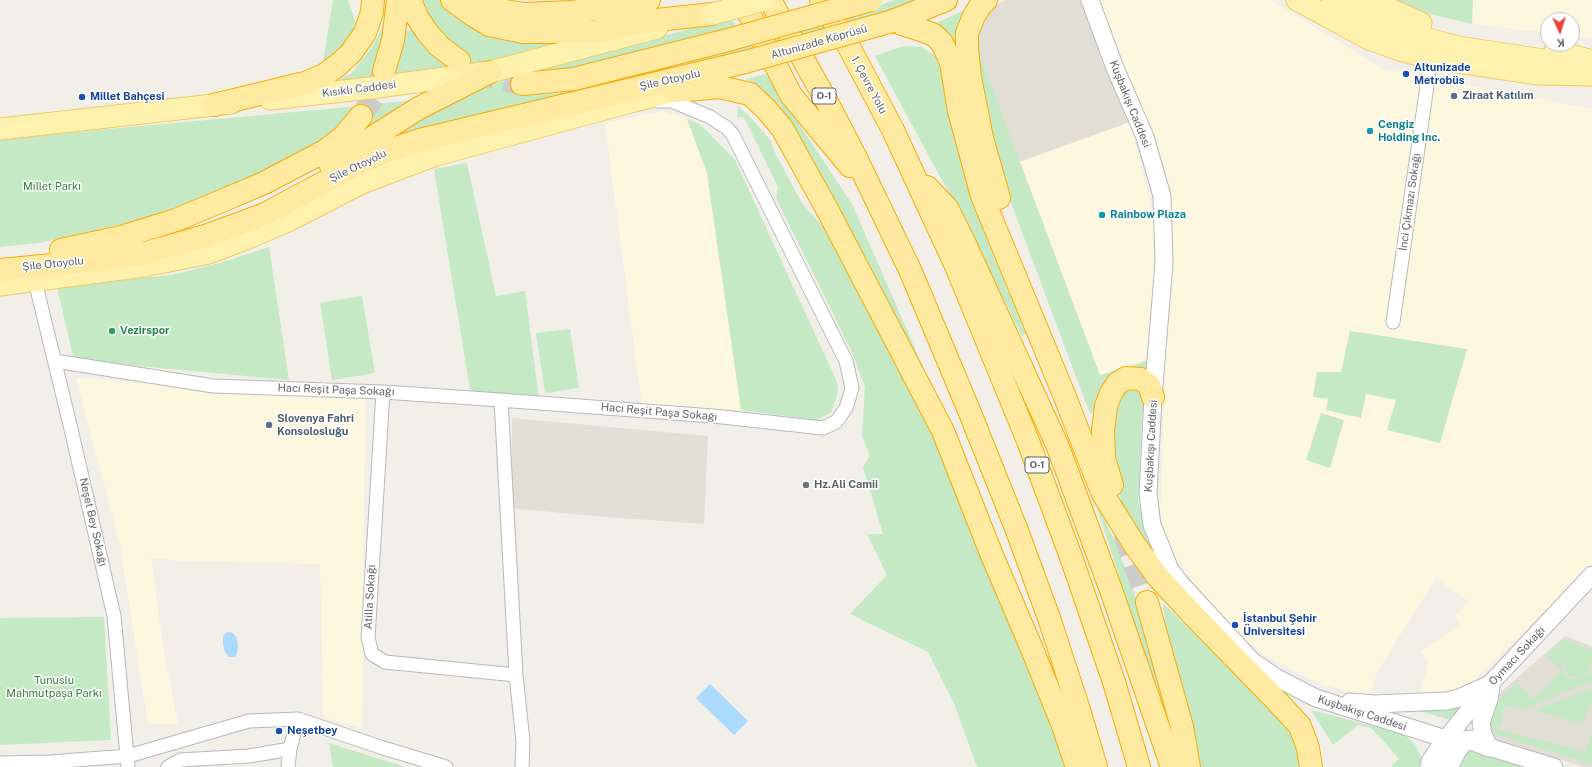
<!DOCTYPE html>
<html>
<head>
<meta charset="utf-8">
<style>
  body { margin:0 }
  #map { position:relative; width:1592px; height:767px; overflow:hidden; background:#f1efe8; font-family:"Public Sans",sans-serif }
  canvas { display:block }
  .north { position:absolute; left:1540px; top:12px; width:40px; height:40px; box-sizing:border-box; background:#fff; border:1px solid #bfc1c3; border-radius:50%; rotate:176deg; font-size:11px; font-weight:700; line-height:16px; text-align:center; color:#5f6368 }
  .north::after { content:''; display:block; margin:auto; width:14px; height:18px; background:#ea4335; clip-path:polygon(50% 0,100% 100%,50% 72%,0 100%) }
</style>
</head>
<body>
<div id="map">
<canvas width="1592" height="767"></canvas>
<div class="north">K</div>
</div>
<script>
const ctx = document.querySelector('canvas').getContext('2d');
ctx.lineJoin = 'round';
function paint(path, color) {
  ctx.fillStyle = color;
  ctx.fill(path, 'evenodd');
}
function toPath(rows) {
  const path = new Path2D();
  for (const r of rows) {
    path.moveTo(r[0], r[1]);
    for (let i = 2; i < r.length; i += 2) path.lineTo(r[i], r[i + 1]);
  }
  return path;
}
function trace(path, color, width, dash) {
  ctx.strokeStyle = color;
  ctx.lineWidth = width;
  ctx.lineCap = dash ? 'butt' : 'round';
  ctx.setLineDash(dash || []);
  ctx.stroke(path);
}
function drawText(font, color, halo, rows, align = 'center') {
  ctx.font = font + ' "Public Sans",sans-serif';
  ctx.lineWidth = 3;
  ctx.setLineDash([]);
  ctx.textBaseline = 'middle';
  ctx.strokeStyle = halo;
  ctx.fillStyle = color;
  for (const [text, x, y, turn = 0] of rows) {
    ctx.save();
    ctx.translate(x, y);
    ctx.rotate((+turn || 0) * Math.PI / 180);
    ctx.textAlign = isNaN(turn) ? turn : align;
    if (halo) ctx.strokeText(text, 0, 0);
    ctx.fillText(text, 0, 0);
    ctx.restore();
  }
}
const commercial = toPath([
  [1095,0,1271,0,1383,69,1592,109,1592,565,1469,685,1456,695,1419,695,1429,661,1420,652,1460,625,1454,616,1470,602,1436,578,1377,672,1370,696,1323,685,1264,655,1215,613,1173,553,1166,536,1160,514,1171,195,1145,119],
  [1387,0,1592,0,1592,38,1572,36,1572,20,1548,20,1548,33,1472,24,1442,17],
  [662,111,687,119,707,173,741,410,642,406,605,123],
  [1130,122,1151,204,1156,234,1149,360,1100,375,1019,162],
  [76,378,323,398,323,394,365,394,362,729,323,717,320,564,183,561,151,558,163,646,178,724,148,724,120,544]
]);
const education = toPath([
  [1006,0,1080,0,1130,122,1019,162,975,42,981,19,1001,2],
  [512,418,708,436,704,524,593,516,512,508],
  [1565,636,1592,646,1592,767,1584,767,1495,739,1486,731,1486,719,1501,692]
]);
const green = toPath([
  [333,0,348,0,356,23,342,52,322,68],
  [418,0,439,0,443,7,466,24,493,35,568,42,482,64,322,88,352,73,374,44,382,28,391,1,402,32,418,29,444,38],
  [895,0,922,0,859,23,509,109,441,124,383,141,470,91,527,73,730,18,736,26,652,51,522,92,871,8],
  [1390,0,1473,0,1472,24,1442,17,1390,2],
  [969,8,958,55,932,25],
  [975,42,1100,375,1149,360,1149,373,1090,414,1007,192,991,139],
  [904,46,921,47,934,55,941,69,971,188,984,232,1026,334,1022,336,972,236,875,56],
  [766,74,852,204,951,431,783,112,770,97,746,79],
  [414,100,359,138,305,154,217,193,128,223,39,243,0,247,0,139,359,106],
  [738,106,754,121,771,141,776,155,802,203,824,228,916,396,988,566,1069,767,977,767,954,703,928,652,850,614,887,575,867,534,883,534,863,467,870,456,862,436,865,387,851,350,776,198,778,187,744,117,737,118],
  [687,119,701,125,735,160,838,384,837,396,831,413,816,420,741,410,707,173],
  [467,163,496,296,525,291,539,399,471,396,434,169],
  [269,247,289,380,74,360,57,287,172,275,223,262],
  [362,296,375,373,332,380,320,303],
  [570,329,579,388,545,393,536,333],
  [1350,331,1467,349,1440,443,1387,430,1396,400,1366,394,1361,418,1326,410,1328,399,1313,397,1317,372,1341,372],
  [1126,387,1138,389,1147,404,1142,415,1138,500,1153,555,1127,522,1111,463,1114,400],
  [1321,413,1344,420,1330,468,1306,460],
  [1093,495,1117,546,1139,606,1177,724,1180,767],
  [1163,603,1291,730,1300,753,1299,767,1198,767,1163,621,1165,619],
  [104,617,111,740,0,745,0,618],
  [1565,639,1569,641,1564,659,1570,642,1592,650,1592,660,1588,672,1580,677,1574,677,1566,673,1564,660,1561,667,1563,674,1571,679,1583,678,1590,673,1592,668,1592,682,1564,692,1526,709,1505,705,1500,727,1490,725,1489,718,1501,698,1517,683,1531,698,1535,698,1560,672,1560,669,1546,655],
  [1592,689,1592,702,1581,724,1535,710],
  [1478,691,1451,720,1398,705],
  [1311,710,1400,733,1407,737,1414,743,1424,762,1419,767,1393,767,1392,765,1399,759,1387,745,1371,728,1358,725,1333,745],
  [1490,727,1585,752,1592,732,1592,764,1495,734],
  [329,743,405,767,333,767],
  [1468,750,1529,767,1457,767]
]);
const water = toPath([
  [227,632,233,633,237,638,238,647,237,653,235,657,229,657,225,652,223,644,223,636],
  [710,684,748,721,734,735,696,698]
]);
const trunkTunnel = toPath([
  [474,69,488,76,522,84],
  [361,116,375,95,384,71],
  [1124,533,1147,602]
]);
const minor = toPath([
  [35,281,71,429,114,616,128,767],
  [1393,322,1431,58],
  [55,361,213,386,383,392,486,399,713,416,823,428,836,422,846,408,852,388,846,361,733,135,727,128,710,117,672,101,657,101],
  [383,392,368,638,372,654,385,662,516,675],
  [501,400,516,675,523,741,522,767],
  [0,763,50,762,128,756,249,721,298,719,380,747,446,767],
  [168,767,180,760,249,756,290,749],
  [288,767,290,749,298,719]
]);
const tertiary = toPath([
  [1090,0,1115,68,1145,137,1162,196,1164,263,1153,397,1148,494,1152,525,1161,547,1170,570,1181,584,1252,661,1277,678,1316,698,1446,739,1491,683,1592,575],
  [1491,687,1489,699,1481,723,1483,734,1489,747,1554,767],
  [1350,702,1375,704,1447,701,1459,698,1488,685]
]);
const secondary = toPath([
  [1430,767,1431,762,1446,739],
  [1448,767,1457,750,1464,741,1471,740,1489,747]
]);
const primary = toPath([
  [1297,0,1369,39,1400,50,1431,58,1539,74,1592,75],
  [1332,0,1380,22,1421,37,1458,47,1569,64],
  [1369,0,1421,23],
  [1555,51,1592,61],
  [270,99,370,88,490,72,657,28],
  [0,129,231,103],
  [0,285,144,266,209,253,248,238,290,220,362,183,436,155,634,101,675,91,691,85]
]);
const trunk = toPath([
  [410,0,417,17,427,32,439,46,459,61],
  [452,0,473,15,489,25,523,32,593,32,648,21,712,14],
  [482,0,504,11,524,14,571,12,627,5,649,0],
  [742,0,791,95,850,166],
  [770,0,826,100,856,158,910,270,968,408,1016,528,1049,618,1079,710,1096,767],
  [821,0,848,45,893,130,956,266,1028,441,1071,557,1114,682,1139,767],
  [986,0,980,6,974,16,967,33,967,49,970,77,982,138,999,198],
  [893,21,924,31,934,35,942,43,951,62,959,111,982,196,1065,397,1088,457,1103,494,1134,544,1158,577,1196,618,1274,698,1300,726,1308,748,1311,767],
  [893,21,946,0],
  [384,71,393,40,398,0],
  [522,84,574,79,728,40],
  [675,91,720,87,750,94,766,109,782,128,828,211,943,431,991,553,1032,649,1062,723,1077,767],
  [214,105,305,83,324,75,338,65,351,53,365,33,372,12,373,0],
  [330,164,419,108,490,72],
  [927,187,947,208,965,244,1058,447,1111,590,1172,767],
  [61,250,121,237,176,220,224,200,264,183,325,151,343,137,361,116],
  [0,270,62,264,145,253,205,236,265,214,375,155,420,140,745,62],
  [1112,485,1104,459,1103,431,1106,406,1111,393,1117,384,1126,378,1141,379,1149,385,1153,397],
  [1147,602,1182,727,1189,767]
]);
const primaryBridge = toPath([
  [712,14,765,0]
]);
const trunkBridge = toPath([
  [728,40,871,0],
  [745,62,893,21]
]);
const markers = [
  [1406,74,4,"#1a4fb4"],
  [1454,96,4,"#5c6f8a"],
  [82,97,4,"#1a4fb4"],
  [1370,131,4,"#0f9aa8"],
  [1102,215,4,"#0f9aa8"],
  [112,331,4,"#2e9e5b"],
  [269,425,4,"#5c6f8a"],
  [806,485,4,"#6b7280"],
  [1235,625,4,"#1a4fb4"],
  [279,731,4,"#1a4fb4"]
];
const shields = [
  [824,96,24],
  [1037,465,24]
];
const shieldNames = [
  ["O-1",824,96],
  ["O-1",1037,465]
];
const streetNames = [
  ["Altunizade Köprüsü",819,42,-16],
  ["Şile Otoyolu",670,80,-13],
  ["1. Çevre Yolu",869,85,62],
  ["Kısıklı Caddesi",359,89,-7],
  ["Kuşbakışı Caddesi",1130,104,68],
  ["Şile Otoyolu",358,166,-26],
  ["İnci Çıkmazı Sokağı",1410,202,-82],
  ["Şile Otoyolu",53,264,-6],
  ["Hacı Reşit Paşa Sokağı",336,390,2],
  ["Hacı Reşit Paşa Sokağı",659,412,5],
  ["Kuşbakışı Caddesi",1151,446,-87],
  ["Neşet Bey Sokağı",93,522,77],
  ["Atilla Sokağı",370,597,-87],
  ["Oymacı Sokağı",1517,656,-47],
  ["Kuşbakışı Caddesi",1362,713,18]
];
const transitNames = [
  ["Altunizade",1414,68],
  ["Metrobüs",1414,81],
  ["Millet Bahçesi",90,97],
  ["İstanbul Şehir",1243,619],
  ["Üniversitesi",1243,632],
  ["Neşetbey",287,731]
];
const serviceNames = [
  ["Ziraat Katılım",1462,96],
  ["Slovenya Fahri",277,419],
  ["Konsolosluğu",277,432]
];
const cultureNames = [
  ["Cengiz",1378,125],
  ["Holding Inc.",1378,138],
  ["Rainbow Plaza",1110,215]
];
const parkNames = [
  ["Millet Parkı",52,187],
  ["Tunuslu",54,681],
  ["Mahmutpaşa Parkı",54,694]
];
const leisureNames = [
  ["Vezirspor",120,331]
];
const worshipNames = [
  ["Hz.Ali Camii",814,485]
];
paint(commercial, '#fef7e0');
paint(education, '#e1ded6');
paint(green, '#c5e8c5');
paint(water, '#aadaff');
trace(trunkTunnel, '#ccccc8', 22, [22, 11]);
trace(minor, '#b5b8bc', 15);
trace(tertiary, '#b5b8bc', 19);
trace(secondary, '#b6babf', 21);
trace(primary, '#f2c960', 23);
trace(trunk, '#f9ab00', 24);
trace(minor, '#fff', 13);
trace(tertiary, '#fff', 17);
trace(secondary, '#fff', 19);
trace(primary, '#fff2af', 21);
trace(trunk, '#feeaa1', 22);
trace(primaryBridge, '#f2c960', 23, []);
trace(trunkBridge, '#f9ab00', 24, []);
trace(primaryBridge, '#fff2af', 21);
trace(trunkBridge, '#feeaa1', 22);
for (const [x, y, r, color] of markers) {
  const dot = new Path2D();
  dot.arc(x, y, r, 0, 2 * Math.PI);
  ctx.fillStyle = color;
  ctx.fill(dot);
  trace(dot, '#fff', 1.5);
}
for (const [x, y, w] of shields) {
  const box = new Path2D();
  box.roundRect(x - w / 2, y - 8, w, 16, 3);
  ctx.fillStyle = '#fff';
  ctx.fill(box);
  trace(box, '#5f6368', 1);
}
drawText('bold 10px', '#5f6368', null, shieldNames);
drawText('11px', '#5f6368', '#fff', streetNames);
drawText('bold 11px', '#164399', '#fff', transitNames, 'left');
drawText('bold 11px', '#4e5e75', '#fff', serviceNames, 'left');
drawText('bold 11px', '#0d838f', '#fff', cultureNames, 'left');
drawText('11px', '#348238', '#fff', parkNames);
drawText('bold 11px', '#27864d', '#fff', leisureNames, 'left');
drawText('bold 11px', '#5b616d', '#fff', worshipNames, 'left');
</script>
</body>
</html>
